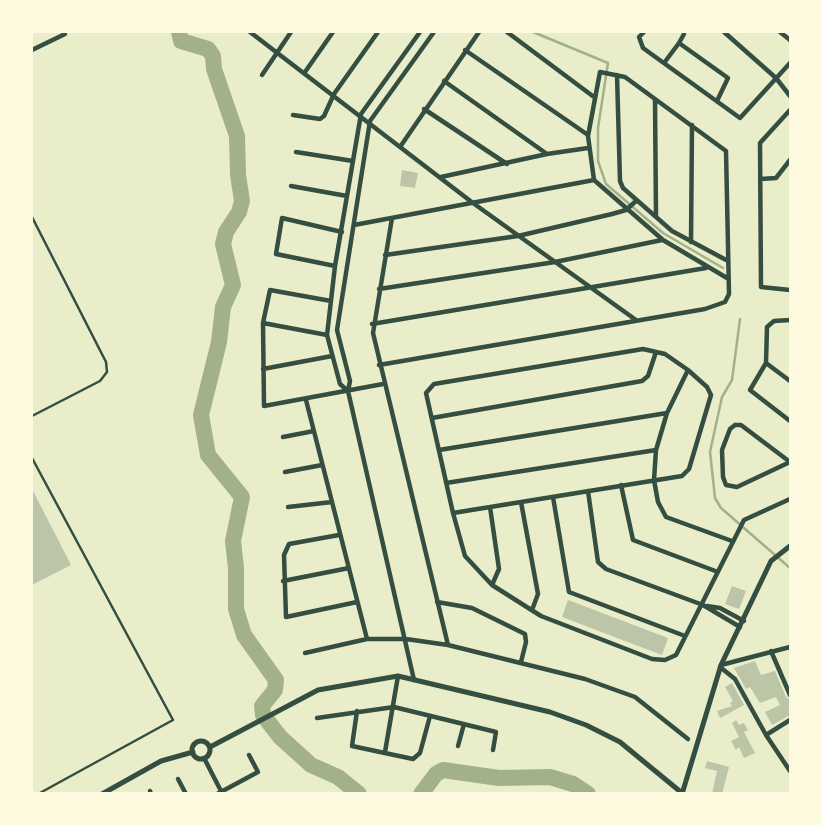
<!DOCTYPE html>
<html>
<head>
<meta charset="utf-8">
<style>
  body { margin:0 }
  #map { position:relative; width:822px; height:825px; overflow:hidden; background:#e9edc9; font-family:"IBM Plex Sans",sans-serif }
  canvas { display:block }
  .frame { position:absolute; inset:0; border:33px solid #fefae0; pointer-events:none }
</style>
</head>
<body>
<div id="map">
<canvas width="822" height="825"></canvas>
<div class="frame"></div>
</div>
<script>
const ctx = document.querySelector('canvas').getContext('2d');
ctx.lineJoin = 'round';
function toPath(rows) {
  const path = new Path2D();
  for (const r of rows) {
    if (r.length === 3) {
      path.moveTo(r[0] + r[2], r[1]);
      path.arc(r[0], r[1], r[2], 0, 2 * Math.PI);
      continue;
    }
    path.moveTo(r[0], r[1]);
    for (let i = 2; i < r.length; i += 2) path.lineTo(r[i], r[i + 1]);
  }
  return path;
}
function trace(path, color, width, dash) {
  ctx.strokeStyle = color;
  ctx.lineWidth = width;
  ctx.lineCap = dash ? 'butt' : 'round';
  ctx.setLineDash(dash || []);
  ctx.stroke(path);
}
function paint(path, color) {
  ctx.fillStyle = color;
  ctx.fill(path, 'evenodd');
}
const stream = toPath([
  [533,32,608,63,598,128,598,161,606,184,663,233,723,268],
  [740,319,732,380,722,397,710,452,715,498,721,508,790,568]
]);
const river = toPath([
  [179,32,181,41,208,49,213,56,214,69,237,136,238,175,242,201,239,212,226,232,223,244,233,285,223,307,219,342,201,415,208,455,242,497,233,541,236,568,236,609,244,635,276,680,275,690,262,706,263,715,280,737,311,765,338,777,359,794],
  [421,794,436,774,443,770,499,778,550,777,573,784,588,794]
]);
const building = toPath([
  [402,170,418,173,415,188,400,186],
  [32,489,71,565,32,585],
  [732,586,746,591,739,609,725,604],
  [568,600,668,638,662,655,562,617],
  [755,661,761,675,775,671,786,697,790,700,790,715,772,725,765,712,780,705,776,697,760,703,750,687,746,689,734,668],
  [732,683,744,705,720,718,717,711,732,706,730,703,733,701,725,687],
  [736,720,739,725,744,723,748,730,744,732,755,753,744,758,739,747,736,750,731,741,739,737,732,723],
  [707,761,729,767,722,794,712,794,717,771,705,768]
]);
const service = toPath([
  [32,217,106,362,107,372,100,381,32,416],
  [32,458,173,720,38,794]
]);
const minor = toPath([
  [250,32,473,203,636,320],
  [507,32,594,97],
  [644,32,639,37,643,48,740,118,790,63],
  [724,32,776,78,790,96],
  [780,32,790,40],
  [684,34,679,43,728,78,717,101],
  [32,50,65,34],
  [465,50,588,135],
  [664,63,679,43],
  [305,72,333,32],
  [262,75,291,32],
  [617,75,620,181,623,188,672,231,728,261],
  [655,100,656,216],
  [424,109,507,164],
  [790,110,760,143,761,287,790,290],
  [293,115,320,119,324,116,334,94,378,32],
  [400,147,479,32],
  [296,152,353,161],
  [547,154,588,148],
  [441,177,547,154,444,81],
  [760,179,776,178,790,160],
  [291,186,347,196],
  [392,218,373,333,448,645],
  [354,225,594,180],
  [691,242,692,125],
  [385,255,518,236,612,214,626,210,636,201],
  [335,266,276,254,282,218,342,232],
  [379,289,555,262,662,240],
  [331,301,270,290,263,323,264,406,383,384],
  [790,320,774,321,767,327,766,363,750,390,790,421],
  [263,323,327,335],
  [372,324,706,268],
  [766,363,790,381],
  [379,365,705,309,725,302,729,294,726,151,625,77,600,72,588,136,594,180,663,240,727,278],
  [263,369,332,356],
  [688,370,667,413,656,450,654,480,658,502,666,517,732,541],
  [348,391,340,384,327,335,335,266,361,114,420,32],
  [306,400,367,639],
  [432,418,642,381,648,376,656,352],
  [735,425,741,425,790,462,737,487,726,485,723,477,722,450,730,429,735,425],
  [283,437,314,431],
  [439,450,667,413],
  [285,472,322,465],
  [446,483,656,450],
  [621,485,633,540,718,572],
  [588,491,598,562,606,569,703,605,740,627],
  [553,497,569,592,685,636],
  [521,502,538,594,532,610],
  [288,507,332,502],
  [490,507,499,569,492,585],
  [453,513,682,476,689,469,711,395,707,387,688,370,665,354,643,349,434,384,426,393,453,513,465,556,492,585,541,616,652,659,665,660,676,655,744,520,790,499],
  [339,535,289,544,284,555,286,617,357,602],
  [283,581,349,568],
  [437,602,472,608,525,634,526,642,521,662],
  [707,606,720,608,744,621],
  [771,651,790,695],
  [305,653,367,639,406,639,448,645,585,679,635,697,688,739],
  [721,665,790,647],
  [720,667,735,679,766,735,790,771],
  [414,680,348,391,350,381,337,330,370,121,434,32],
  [357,711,352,746,413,759,420,753,430,716],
  [317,718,394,707,496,732,493,750],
  [766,735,790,720],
  [458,746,464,724],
  [385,752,398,676],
  [204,758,221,791],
  [178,779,186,794],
  [150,791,151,794],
  [217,794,258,772,249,755]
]);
const tertiary = toPath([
  [201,750,9],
  [210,747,318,690,398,676,550,712,586,725,620,742,682,793],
  [102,794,161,761,193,752],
  [682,794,721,665,771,561,790,546]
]);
trace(stream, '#a3b18a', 2.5);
trace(river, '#a3b18a', 16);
paint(building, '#bcc5a7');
trace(service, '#344e41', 2.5);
trace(minor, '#344e41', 4.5);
trace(tertiary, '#344e41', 5);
</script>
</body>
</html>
